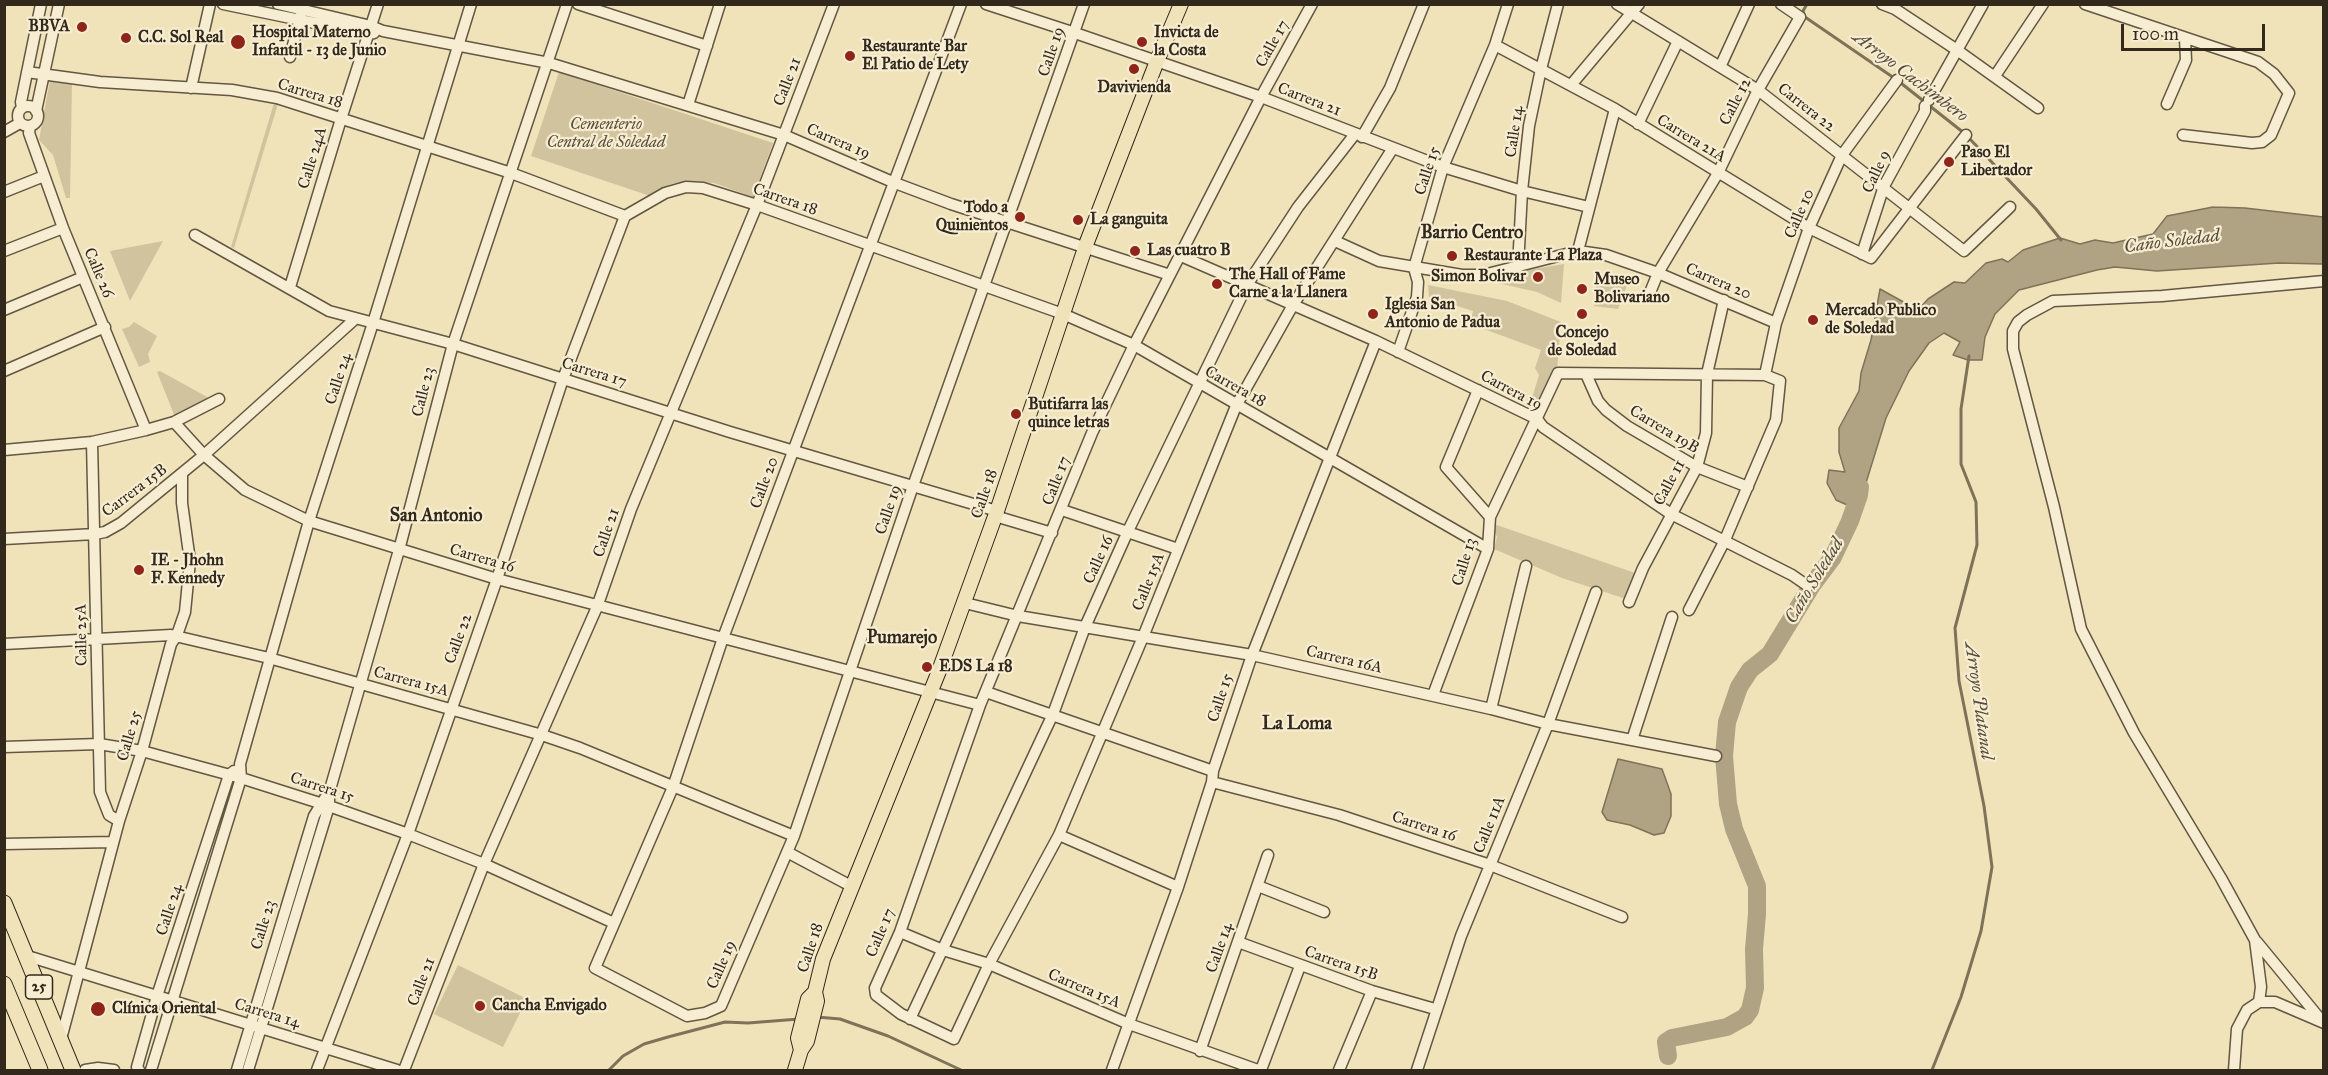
<!DOCTYPE html>
<html>
<head>
<meta charset="utf-8">
<style>
  body { margin:0 }
  #map { position:relative; width:2328px; height:1075px; overflow:hidden; background:#f1e3b9; font-family:"IM FELL Great Primer",serif }
  canvas { display:block }
  .frame { position:absolute; inset:0; border:6px solid #32281b; pointer-events:none }
  .scale { position:absolute; left:2121px; top:24px; width:144px; height:27px; box-sizing:border-box; border:3px solid #32281b; border-top:0; padding-left:8px; font-size:18px; line-height:21px; white-space:nowrap; color:#32281b; -webkit-text-stroke:4px #f6edd2; paint-order:stroke }
</style>
</head>
<body>
<div id="map">
<canvas width="2328" height="1075"></canvas>
<div class="frame"></div>
<div class="scale">100 m</div>
</div>
<script>
const ctx = document.querySelector('canvas').getContext('2d');
ctx.lineJoin = 'round';
function paint(path, color) {
  ctx.fillStyle = color;
  ctx.fill(path, 'evenodd');
}
function toPath(rows) {
  const path = new Path2D();
  for (const r of rows) {
    if (r.length === 3) {
      path.moveTo(r[0] + r[2], r[1]);
      path.arc(r[0], r[1], r[2], 0, 2 * Math.PI);
      continue;
    }
    path.moveTo(r[0], r[1]);
    for (let i = 2; i < r.length; i += 2) path.lineTo(r[i], r[i + 1]);
  }
  return path;
}
function trace(path, color, width, dash) {
  ctx.strokeStyle = color;
  ctx.lineWidth = width;
  ctx.lineCap = dash ? 'butt' : 'round';
  ctx.setLineDash(dash || []);
  ctx.stroke(path);
}
function drawText(font, color, halo, rows, align = 'center') {
  ctx.font = font + ' "IM FELL Great Primer",serif';
  ctx.lineWidth = 4.5;
  ctx.setLineDash([]);
  ctx.textBaseline = 'middle';
  ctx.strokeStyle = halo;
  ctx.fillStyle = color;
  for (const [text, x, y, turn = 0] of rows) {
    ctx.save();
    ctx.translate(x, y);
    ctx.rotate((+turn || 0) * Math.PI / 180);
    ctx.textAlign = isNaN(turn) ? turn : align;
    if (halo) ctx.strokeText(text, 0, 0);
    ctx.fillText(text, 0, 0);
    ctx.restore();
  }
}
const green = toPath([
  [559,72,773,143,753,197,714,183,686,181,671,184,650,196,531,156],
  [50,80,72,83,70,198,66,198,53,155,39,140],
  [274,103,278,104,234,248,231,247],
  [163,241,130,301,110,251],
  [1564,264,1561,303,1537,292,1489,281,1489,276],
  [1597,275,1613,277,1628,283,1618,309,1594,306],
  [1428,285,1507,301,1561,322,1557,371,1542,403,1532,398,1539,375,1535,368,1541,350,1470,324,1473,311,1429,297],
  [134,322,157,336,148,354,150,362,139,367,122,329,129,327],
  [160,371,209,398,175,417,157,372],
  [1494,524,1635,573,1626,599,1562,578,1494,549,1497,537,1493,528],
  [458,965,527,999,503,1047,434,1014]
]);
const water = toPath([
  [2213,207,2245,208,2323,217,2323,264,2279,263,2157,271,2115,267,2097,270,2019,290,1995,314,1985,337,1982,360,1968,360,1953,355,1960,342,1944,333,1929,343,1909,371,1886,418,1857,512,1854,508,1836,500,1827,483,1829,470,1845,472,1839,452,1839,428,1859,391,1861,373,1871,340,1880,289,1918,310,1928,299,1954,282,1965,283,1986,263,2002,259,2008,262,2023,250,2060,238,2080,244,2095,240,2113,243,2153,234,2167,216,2213,207],
  [1618,759,1662,769,1671,794,1671,816,1664,833,1654,835,1630,825,1611,821,1607,820,1602,812,1618,759]
]);
const stream = toPath([
  [1807,4,1803,11,1805,17,1897,80,1964,133],
  [1969,138,2036,209,2061,240],
  [817,1017,840,1019,888,1036,961,1070],
  [609,1070,623,1056,644,1044,668,1037,725,1022,748,1023,799,1019],
  [1932,1070,1961,997,1981,931,1992,867,1984,806,1959,681,1955,628,1977,545,1976,502,1961,464,1961,409,1969,356]
]);
const river = toPath([
  [1668,1056,1666,1042,1672,1038,1727,1027,1745,1017,1750,1010,1755,988,1754,949,1757,914,1757,886,1734,829,1728,804,1724,756,1727,722,1739,687,1750,670,1770,654,1812,585,1833,557,1850,521,1859,495,1860,487]
]);
const minor = toPath([
  [223,4,368,34,374,33],
  [278,4,371,26,383,31,549,63,784,135,895,183,951,204,1170,275],
  [578,4,707,46],
  [961,4,723,638,673,787,595,968,687,1016,705,1013,721,1006,794,836,913,486,1084,4],
  [986,4,1075,33,1261,97,1443,167,1522,191,1589,207],
  [1312,4,1261,97,1134,345,1092,433,980,705,900,932,875,988,876,995,901,1014,954,1039,989,964,1059,835,1143,637,1236,406,1293,305,1393,148],
  [1617,4,1758,90,1964,251,2010,207],
  [1882,4,1895,9,1957,50,2038,108],
  [2085,4,2258,62,2274,74,2289,93,2271,135,2262,142,2252,143,2183,135],
  [1495,45,1615,109,1809,228,1871,258,1966,135],
  [290,57,301,14],
  [1721,65,1749,4],
  [27,72,100,82,232,90,277,98,511,173,625,216,665,193,686,187,703,188,757,205,1063,314,1134,345,1488,549],
  [1995,76,2043,4],
  [1571,85,1639,4],
  [191,88,210,4],
  [1929,100,1983,4],
  [2167,104,2186,60,2185,38],
  [688,105,720,4],
  [28,116,10],
  [22,108,21,102,41,4],
  [36,111,59,4],
  [1638,124,1678,41],
  [30,126,29,133,63,228,146,430],
  [4,132,20,123],
  [1362,137,1390,88,1424,4],
  [4,192,44,176],
  [195,235,329,311,453,344,730,432,997,511],
  [1335,241,1379,261,1462,275,1483,275,1578,251,1606,255,1658,273,1776,323],
  [4,251,63,228],
  [1578,251,1615,109],
  [1862,254,1884,186,1925,111,1925,106],
  [1181,256,1376,341,1537,419,1543,427,1671,514,1792,575,1808,586],
  [1518,267,1522,191,1529,126,1541,69,1558,4],
  [290,287,341,119,378,4],
  [1649,295,1658,273,1718,173,1758,90,1800,17,1781,4],
  [4,310,83,277],
  [1398,352,1417,297,1418,282,1414,268,1443,167,1495,45,1508,4],
  [4,371,105,327],
  [1586,374,1598,401,1606,410,1627,426,1697,467,1748,487],
  [1765,375,1776,323,1809,228,1842,155,1897,80],
  [1478,390,1446,467,1490,517],
  [174,422,204,455,245,490,309,521,497,579,980,705],
  [92,442,100,792,109,815,119,821],
  [4,450,92,442,146,430,174,422,219,399],
  [1062,510,1178,549],
  [995,516,1052,533],
  [4,539,95,534,105,532,121,523,204,455,355,319],
  [1629,602,1643,568,1697,467,1706,433,1707,374,1724,300],
  [965,603,1018,616,1252,655,1491,709,1548,724,1716,756],
  [4,644,171,635,269,658,542,735,580,748,794,836],
  [986,692,1213,771],
  [1433,695,1488,549,1490,517,1558,373,1765,375,1780,381,1776,420,1724,542,1689,610],
  [1491,709,1526,566],
  [1632,740,1672,617],
  [4,747,99,744,142,751,241,778,329,806,408,834,484,864,614,923],
  [1212,782,1339,815,1490,865,1622,917],
  [1059,835,1178,887],
  [4,844,113,842],
  [787,852,851,886],
  [1258,886,1324,912],
  [900,932,943,950,989,964,1129,1024,1258,1070],
  [1238,942,1372,991,1435,1009],
  [2257,942,2321,1020],
  [24,955,397,1070],
  [2259,1002,2261,987,2255,940,2221,878,2134,733,2081,629,2054,507,2013,349,2013,331,2018,322,2027,315,2053,301,2162,296,2324,281],
  [910,1019,1053,714,1085,627,1128,531,1247,285,1298,207,1355,134],
  [61,1039,119,821,142,751,171,644,177,635,185,612,190,561,182,503,182,474],
  [1200,1051,1268,855],
  [85,1070,98,1068,114,1070],
  [139,1070,137,1067,157,996,229,775,234,771],
  [151,1070,241,778,240,764,309,521,373,323,471,4],
  [237,1070,314,816,325,798],
  [248,1070,329,806,329,793,399,550,453,344,567,4],
  [317,1070,408,834,497,579,563,379,625,216],
  [404,1070,484,864,597,607,631,509,757,205,834,4],
  [1112,1070,1178,887,1212,782,1213,771,1252,655,1376,341],
  [1261,1070,1300,966],
  [1339,1070,1372,991],
  [1417,1070,1461,936,1548,724,1596,592],
  [2234,1070,2237,1029,2247,1010,2259,1002,2275,1002,2324,1023]
]);
const major = toPath([
  [801,1050,798,1038,808,999,815,992],
  [795,1070,801,1050,807,1041,817,1001,815,992,823,959,939,671,997,511,1087,242,1157,61,1181,4]
]);
const highway = toPath([
  [4,903,73,1070],
  [4,984,40,1070]
]);
const markers = [
  [82,27,6,"#8f2418"],
  [126,38,6,"#8f2418"],
  [238,42,8,"#8f2418"],
  [1142,42,6,"#8f2418"],
  [850,56,6,"#8f2418"],
  [1134,69,6,"#8f2418"],
  [1949,162,6,"#8f2418"],
  [1020,217,6,"#8f2418"],
  [1078,220,6,"#8f2418"],
  [1135,251,6,"#8f2418"],
  [1452,256,6,"#8f2418"],
  [1538,277,6,"#8f2418"],
  [1217,284,6,"#8f2418"],
  [1582,289,6,"#8f2418"],
  [1373,314,6,"#8f2418"],
  [1582,314,6,"#8f2418"],
  [1813,320,6,"#8f2418"],
  [1016,414,6,"#8f2418"],
  [139,570,6,"#8f2418"],
  [927,667,6,"#8f2418"],
  [480,1006,6,"#8f2418"],
  [98,1009,8,"#8f2418"]
];
const shields = [
  [39,987,27]
];
const shieldNames = [
  ["25",39,987]
];
const poiNames = [
  ["BBVA",70,27,"right"],
  ["Hospital Materno",252,33],
  ["Infantil - 13 de Junio",252,51],
  ["Invicta de",1154,33],
  ["la Costa",1154,51],
  ["C.C. Sol Real",138,38],
  ["Restaurante Bar",862,47],
  ["El Patio de Lety",862,65],
  ["Davivienda",1134,88,"center"],
  ["Paso El",1961,153],
  ["Libertador",1961,171],
  ["Todo a",1008,208,"right"],
  ["Quinientos",1008,226,"right"],
  ["La ganguita",1090,220],
  ["Las cuatro B",1147,251],
  ["Restaurante La Plaza",1464,256],
  ["The Hall of Fame",1229,275],
  ["Carne a la Llanera",1229,293],
  ["Simon Bolivar",1526,277,"right"],
  ["Museo",1594,280],
  ["Bolivariano",1594,298],
  ["Iglesia San",1385,305],
  ["Antonio de Padua",1385,323],
  ["Mercado Publico",1825,311],
  ["de Soledad",1825,329],
  ["Concejo",1582,333,"center"],
  ["de Soledad",1582,351,"center"],
  ["Butifarra las",1028,405],
  ["quince letras",1028,423],
  ["IE - Jhohn",151,561],
  ["F. Kennedy",151,579],
  ["EDS La 18",939,667],
  ["Cancha Envigado",492,1006],
  ["Clínica Oriental",112,1009]
];
const streetNames = [
  ["Calle 17",1273,44,-61],
  ["Calle 19",1052,52,-71],
  ["Calle 21",788,82,-69],
  ["Carrera 18",310,94,17],
  ["Carrera 21",1309,100,21],
  ["Calle 12",1736,102,-63],
  ["Carrera 22",1806,108,38],
  ["Calle 14",1515,132,-82],
  ["Carrera 21A",1691,139,31],
  ["Carrera 19",838,142,23],
  ["Calle 24A",313,158,-73],
  ["Calle 15",1428,171,-72],
  ["Calle 9",1877,172,-65],
  ["Carrera 18",785,200,19],
  ["Calle 10",1800,214,-67],
  ["Calle 26",98,273,67],
  ["Carrera 20",1718,282,23],
  ["Carrera 17",594,373,17],
  ["Calle 24",339,379,-72],
  ["Carrera 18",1235,387,29],
  ["Carrera 19",1511,391,28],
  ["Calle 23",424,392,-76],
  ["Carrera 19B",1664,430,31],
  ["Calle 17",1057,481,-69],
  ["Calle 20",765,483,-70],
  ["Calle 11",1670,483,-62],
  ["Carrera 15B",135,491,-37],
  ["Calle 18",985,494,-71],
  ["Calle 19",889,510,-71],
  ["Calle 21",607,533,-71],
  ["Carrera 16",482,559,16],
  ["Calle 16",1099,560,-66],
  ["Calle 13",1465,562,-73],
  ["Calle 15A",1149,582,-68],
  ["Calle 25A",82,635,-91],
  ["Calle 22",459,639,-70],
  ["Carrera 16A",1344,660,13],
  ["Carrera 15A",411,682,15],
  ["Calle 15",1221,698,-72],
  ["Calle 25",130,736,-74],
  ["Carrera 15",322,788,18],
  ["Calle 11A",1490,825,-68],
  ["Carrera 16",1424,827,18],
  ["Calle 24",170,910,-72],
  ["Calle 23",264,925,-73],
  ["Calle 17",881,933,-67],
  ["Calle 18",811,948,-72],
  ["Calle 14",1220,948,-71],
  ["Carrera 15B",1341,964,19],
  ["Calle 19",722,965,-67],
  ["Calle 21",422,982,-69],
  ["Carrera 15A",1084,989,23],
  ["Carrera 14",267,1014,17]
];
const parkNames = [
  ["Cementerio",606,125],
  ["Central de Soledad",606,143]
];
const waterNames = [
  ["Arroyo Cachimbero",1910,77,37],
  ["Caño Soledad",2172,242,-7],
  ["Caño Soledad",1815,581,-59],
  ["Arroyo Platanal",1978,701,82]
];
const neighbourhoodNames = [
  ["Barrio Centro",1472,234],
  ["San Antonio",436,517],
  ["Pumarejo",902,639],
  ["La Loma",1297,725]
];
paint(green, '#d1c39e');
paint(water, '#b0a383');
trace(water, '#7e7259', 1.5);
trace(stream, '#7e7259', 3);
trace(river, '#b0a383', 18);
trace(minor, '#625742', 13);
trace(major, '#32281b', 16);
trace(highway, '#32281b', 17);
trace(minor, '#f6edd2', 10);
trace(major, '#f1e3b9', 14);
trace(highway, '#f1e3b9', 15);
for (const [x, y, r, color] of markers) {
  const dot = new Path2D();
  dot.arc(x, y, r, 0, 2 * Math.PI);
  ctx.fillStyle = color;
  ctx.fill(dot);
  trace(dot, '#f6edd2', 2);
}
for (const [x, y, w] of shields) {
  const box = new Path2D();
  box.roundRect(x - w / 2, y - 12, w, 24, 4.5);
  ctx.fillStyle = '#f6edd2';
  ctx.fill(box);
  trace(box, '#32281b', 1.5);
}
drawText('bold 15px', '#32281b', null, shieldNames);
drawText('bold 16px', '#32281b', '#f6edd2', poiNames, 'left');
drawText('16px', '#32281b', '#f6edd2', streetNames);
drawText('italic 16px', '#5a4f3c', '#f6edd2', parkNames);
drawText('italic 18px', '#584d3a', '#f6edd2', waterNames);
drawText('bold 18px', '#32281b', '#f6edd2', neighbourhoodNames);
</script>
</body>
</html>
